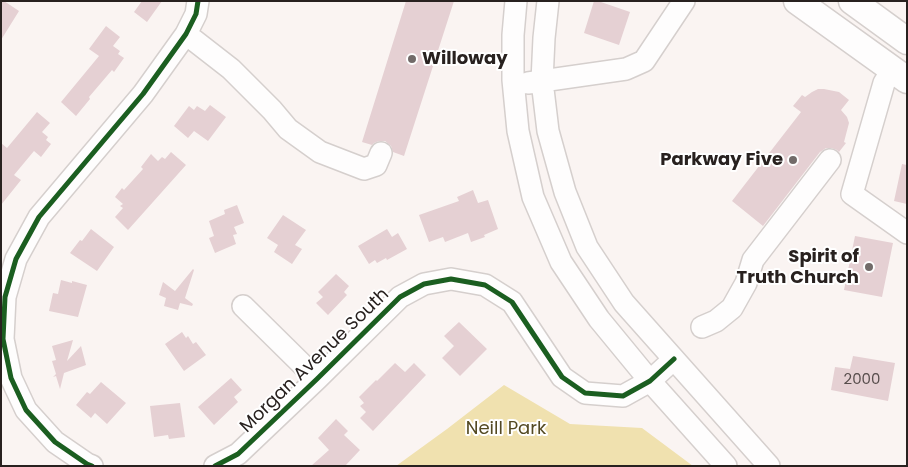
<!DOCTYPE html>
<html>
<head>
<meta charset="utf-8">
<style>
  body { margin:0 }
  #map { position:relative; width:908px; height:467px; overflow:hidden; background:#faf4f2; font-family:Poppins,sans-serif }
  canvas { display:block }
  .frame { position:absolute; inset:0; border:2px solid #28211f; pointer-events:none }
</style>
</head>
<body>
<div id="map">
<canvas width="908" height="467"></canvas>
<div class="frame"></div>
</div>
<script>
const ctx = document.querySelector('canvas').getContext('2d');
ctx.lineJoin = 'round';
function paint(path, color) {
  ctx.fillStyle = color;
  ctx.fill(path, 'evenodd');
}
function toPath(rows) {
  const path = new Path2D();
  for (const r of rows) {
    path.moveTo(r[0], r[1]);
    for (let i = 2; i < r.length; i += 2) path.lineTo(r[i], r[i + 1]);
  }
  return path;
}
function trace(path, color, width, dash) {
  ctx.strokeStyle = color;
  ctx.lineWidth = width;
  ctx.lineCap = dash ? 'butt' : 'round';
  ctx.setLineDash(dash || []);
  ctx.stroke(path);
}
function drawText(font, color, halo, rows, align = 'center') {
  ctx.font = font + ' Poppins,sans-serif';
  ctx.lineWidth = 4;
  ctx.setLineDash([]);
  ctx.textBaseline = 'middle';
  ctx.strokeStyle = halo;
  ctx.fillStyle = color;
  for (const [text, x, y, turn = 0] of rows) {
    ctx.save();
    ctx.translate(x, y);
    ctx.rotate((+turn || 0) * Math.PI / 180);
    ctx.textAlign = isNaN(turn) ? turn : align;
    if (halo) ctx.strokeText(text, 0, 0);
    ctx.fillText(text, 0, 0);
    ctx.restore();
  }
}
const green = toPath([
  [504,385,570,424,642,428,693,466,396,466,447,429]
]);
const building = toPath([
  [1,1,4,1,19,11,1,40],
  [142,1,162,1,147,22,134,12],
  [406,1,454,1,404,156,393,152,391,146,385,141,379,141,374,143,372,145,362,142],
  [594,1,598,1,630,12,619,45,584,33],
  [106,26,120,37,113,46,120,51,118,54,124,58,114,72,112,70,89,97,90,99,76,116,61,102,99,56,89,49],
  [818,89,824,89,839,92,849,100,841,110,847,117,849,123,844,142,846,143,839,152,837,150,831,148,826,148,820,152,763,226,732,201,801,112,793,106,802,95,805,97,812,92],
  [210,105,226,117,208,141,194,131,188,138,174,126,189,106,194,110,197,106,205,111],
  [37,112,50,123,42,132,48,137,46,140,51,144,41,157,34,151,14,175,21,180,1,205,1,143,7,148],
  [171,152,186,165,128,230,115,217,123,208,120,206,123,204,115,197,122,188,124,190,143,169,141,167,151,154,158,161,162,157,165,159],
  [902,164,907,165,907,204,894,201],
  [473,190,478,203,488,200,498,229,484,235,485,237,471,242,468,233,445,242,443,237,429,242,419,215,459,201,457,197],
  [237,205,244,223,234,227,237,234,233,235,236,244,215,253,209,238,214,236,209,221,225,214,224,210],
  [283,215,306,230,295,245,302,249,292,264,274,252,278,245,267,238],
  [91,229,114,247,97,271,70,253,80,240,82,241],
  [387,229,392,237,398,233,407,249,387,260,386,258,377,263,375,260,369,264,358,246],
  [855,236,893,243,882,297,844,290],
  [193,269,194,270,185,298,193,304,192,306,180,303,178,310,164,306,166,298,159,295,163,282,175,291],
  [336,274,349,286,344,292,347,295,328,315,316,303,323,297,318,292],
  [61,280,72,283,72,281,87,285,78,317,49,311,53,293,58,294],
  [459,322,487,349,460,376,442,358,454,346,444,336],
  [182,332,186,338,188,336,193,344,196,342,206,355,184,371,165,344],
  [73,340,67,361,81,346,86,365,64,373,60,389,56,376,53,377,56,374,52,361,56,360,52,346],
  [853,356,895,363,888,401,831,390,835,367,850,369],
  [395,363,405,372,414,363,426,375,373,431,360,418,366,412,360,406,364,403,359,397,376,380,377,381],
  [231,378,242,390,234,397,238,402,214,425,198,407],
  [101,382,126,403,107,424,95,413,91,418,76,405,87,392,90,394],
  [180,403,185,437,169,439,168,435,154,437,150,406],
  [336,419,348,431,344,435,360,450,345,466,311,466,329,450,318,438]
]);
const minor = toPath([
  [516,1,513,35,513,80,518,131,533,197,561,262,599,319,650,381,726,466],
  [548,1,544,38,542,81,548,131,565,192,587,247,624,303,769,466],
  [186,34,231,69,272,110,288,129,320,152,364,169,376,165,381,153],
  [892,70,884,83,852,194,907,233],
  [528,83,626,69,644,61,684,1],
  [243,306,317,379],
  [702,327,716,321,732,308,746,283,753,260,830,160],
  [92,466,87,464,55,442,26,410,11,378,3,339,5,297,16,259,39,217,143,94,186,34,196,14,198,1],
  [215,466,238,454,317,379,400,297,424,284,451,279,485,285,512,302,562,377,585,393,623,396,650,381,674,359]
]);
const major = toPath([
  [797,1,907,80],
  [852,1,907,41]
]);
const cycleway = toPath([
  [92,466,87,464,55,442,26,410,11,378,3,339,5,297,16,259,39,217,143,94,186,34,196,14,198,1],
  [215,466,238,454,317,379,400,297,424,284,451,279,485,285,512,302,562,377,585,393,623,396,650,381,674,359]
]);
const markers = [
  [412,59,5,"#726b69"],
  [793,160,5,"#726b69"],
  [869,267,5,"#726b69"]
];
const numberNames = [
  ["2000",862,380]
];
const poiNames = [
  ["Willoway",422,59,"left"],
  ["Parkway Five",783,160],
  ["Spirit of",859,257],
  ["Truth Church",859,278]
];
const streetNames = [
  ["Morgan Avenue South",315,361,-44]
];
const parkNames = [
  ["Neill Park",506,429]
];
paint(green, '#f0e1af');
paint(building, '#e5d0d3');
trace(minor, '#d5cfcd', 24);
trace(major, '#d5cfcd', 29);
trace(minor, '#fefdfd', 21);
trace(major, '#fefdfd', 26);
trace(cycleway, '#1b5e20', 5);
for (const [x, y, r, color] of markers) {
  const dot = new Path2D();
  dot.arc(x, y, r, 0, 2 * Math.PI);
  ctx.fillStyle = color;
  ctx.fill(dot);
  trace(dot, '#fff', 2);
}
drawText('15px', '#574d4c', null, numberNames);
drawText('bold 18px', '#28211f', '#fff', poiNames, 'right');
drawText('18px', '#28211f', '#fff', streetNames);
drawText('18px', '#534922', '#fff', parkNames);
</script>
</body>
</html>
